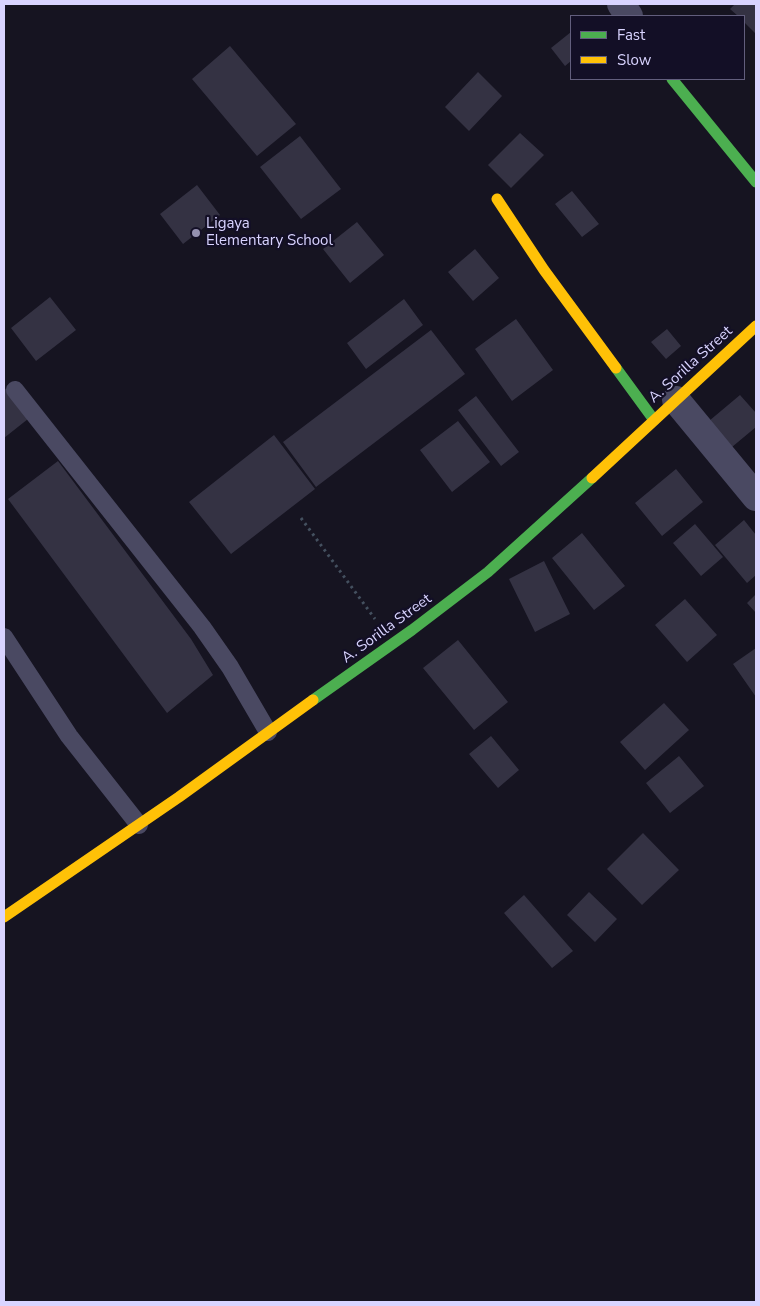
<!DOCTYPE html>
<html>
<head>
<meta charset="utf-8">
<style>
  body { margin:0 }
  #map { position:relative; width:760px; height:1306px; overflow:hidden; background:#161421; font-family:"Nunito Sans",sans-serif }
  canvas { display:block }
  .frame { position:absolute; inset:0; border:5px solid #d9d4ff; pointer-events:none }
  .legend { position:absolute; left:570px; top:15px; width:175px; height:65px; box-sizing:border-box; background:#130f26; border:1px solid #625e7d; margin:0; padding:6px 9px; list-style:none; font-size:15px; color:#d9d4ff }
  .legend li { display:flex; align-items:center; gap:10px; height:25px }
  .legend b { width:25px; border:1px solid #625e7d }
</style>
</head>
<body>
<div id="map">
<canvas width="760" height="1306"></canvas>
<div class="frame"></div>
<ul class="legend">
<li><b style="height:6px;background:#4caf50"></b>Fast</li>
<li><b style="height:6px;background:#ffc107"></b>Slow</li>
</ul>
</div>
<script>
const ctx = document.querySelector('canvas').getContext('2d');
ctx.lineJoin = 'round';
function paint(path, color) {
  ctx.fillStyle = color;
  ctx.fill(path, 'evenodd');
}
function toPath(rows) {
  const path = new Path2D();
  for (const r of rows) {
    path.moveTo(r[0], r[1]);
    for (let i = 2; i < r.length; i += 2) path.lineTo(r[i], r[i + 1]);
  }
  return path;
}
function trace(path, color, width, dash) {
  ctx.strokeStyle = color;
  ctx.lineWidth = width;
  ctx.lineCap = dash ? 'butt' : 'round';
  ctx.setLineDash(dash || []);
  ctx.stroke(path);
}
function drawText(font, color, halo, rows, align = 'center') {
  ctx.font = font + ' "Nunito Sans",sans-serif';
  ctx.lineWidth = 4.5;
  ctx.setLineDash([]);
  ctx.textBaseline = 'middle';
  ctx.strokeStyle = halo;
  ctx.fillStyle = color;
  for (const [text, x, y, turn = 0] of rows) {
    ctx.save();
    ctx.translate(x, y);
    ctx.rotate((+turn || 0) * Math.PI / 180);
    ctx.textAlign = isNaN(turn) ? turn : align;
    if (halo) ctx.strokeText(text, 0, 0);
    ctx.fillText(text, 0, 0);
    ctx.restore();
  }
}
const building = toPath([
  [735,4,756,4,756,34,744,22,744,16,738,16,730,9],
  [571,32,571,61,565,66,551,48],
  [230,46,296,124,257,156,192,79],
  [478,72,502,96,469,131,445,107],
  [520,133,544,155,511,188,488,165],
  [300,136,341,189,301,219,260,167],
  [197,185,220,215,183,244,160,214],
  [572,191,599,224,582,237,555,204],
  [357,222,384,255,350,283,323,249],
  [475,249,499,278,473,301,448,272],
  [50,297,76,330,36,361,11,328],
  [404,299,423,325,366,369,347,343],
  [516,319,553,370,512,401,475,349],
  [667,329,681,346,666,359,651,342],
  [431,330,465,374,316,487,283,442],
  [4,387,28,419,4,438],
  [740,395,756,413,756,427,732,447,709,421],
  [476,396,519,452,501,466,458,410],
  [458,421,490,462,452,492,420,450],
  [274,435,315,489,231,554,189,502],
  [58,461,191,639,213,675,167,713,8,499],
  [676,469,703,502,662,536,635,503],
  [744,520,756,535,756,575,747,583,715,545],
  [695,524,723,557,701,576,673,543],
  [582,533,625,586,594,610,552,558],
  [544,561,570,614,535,632,509,579],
  [756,594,756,613,747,603],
  [685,599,717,635,687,662,655,625],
  [458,640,508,702,474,730,423,668],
  [756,648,756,697,733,664],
  [664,703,689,730,645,770,620,742],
  [491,736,519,770,498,788,469,754],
  [679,756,704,786,670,813,646,783],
  [643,833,679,870,642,905,607,869],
  [589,892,617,919,595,942,567,915],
  [524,895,573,951,552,968,504,913]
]);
const path = toPath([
  [301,518,375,619]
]);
const lane = toPath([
  [15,390,202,627,230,667,268,732],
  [4,637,69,736,139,825]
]);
const street = toPath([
  [621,4,629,16],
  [676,400,756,497]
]);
const fast = toPath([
  [672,79,756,182],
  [616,368,654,420],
  [313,700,412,630,488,572,592,478]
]);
const slow = toPath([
  [497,199,544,270,616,368],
  [592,478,756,326],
  [4,917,179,797,313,700]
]);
const markers = [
  [196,233,5,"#9591b1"]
];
const poiNames = [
  ["Ligaya",206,224],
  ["Elementary School",206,241]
];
const streetNames = [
  ["A. Sorilla Street",691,365,-42],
  ["A. Sorilla Street",387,629,-36]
];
paint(building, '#343243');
trace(path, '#44505f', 3, [2.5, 4]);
trace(lane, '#4a4962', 18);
trace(street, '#4a4962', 28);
trace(fast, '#4caf50', 11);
trace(slow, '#ffc107', 11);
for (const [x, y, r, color] of markers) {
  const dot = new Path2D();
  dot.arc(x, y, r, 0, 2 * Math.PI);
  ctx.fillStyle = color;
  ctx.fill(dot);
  trace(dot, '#130f26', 2);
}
drawText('15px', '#d9d4ff', '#130f26', poiNames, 'left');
drawText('15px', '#d9d4ff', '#130f26', streetNames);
</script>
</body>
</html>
